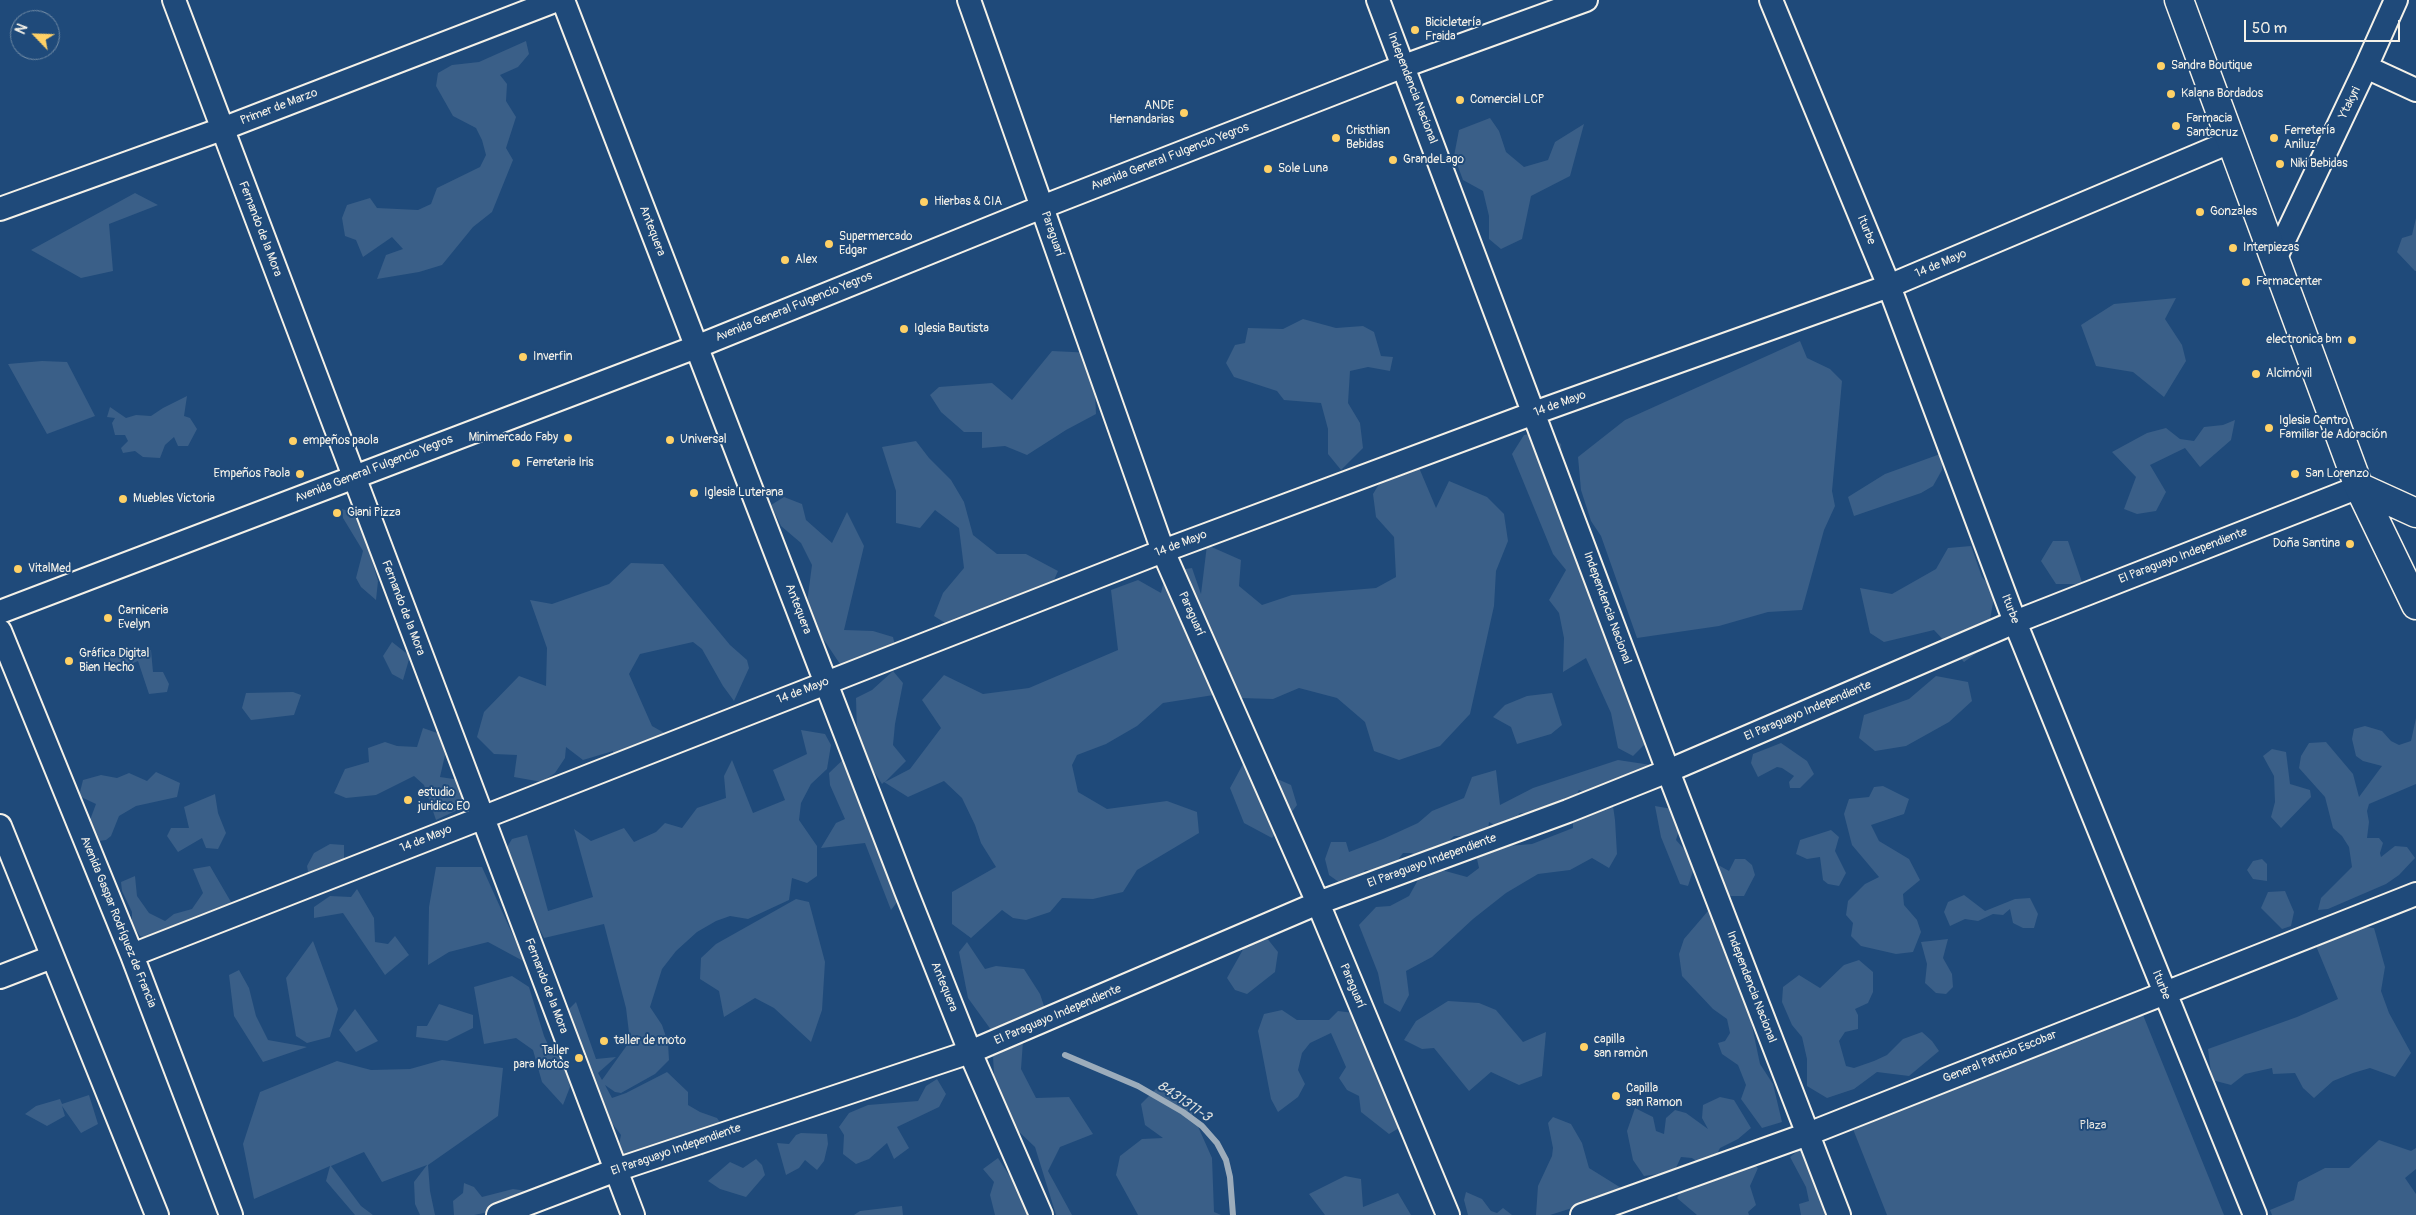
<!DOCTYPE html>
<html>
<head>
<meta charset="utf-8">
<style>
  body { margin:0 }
  #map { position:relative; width:2416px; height:1215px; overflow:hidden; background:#1f4a7a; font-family:Pangolin,sans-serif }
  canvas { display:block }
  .north { position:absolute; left:10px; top:10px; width:50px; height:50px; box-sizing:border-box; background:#1f4a7a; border:1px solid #748da6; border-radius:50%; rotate:294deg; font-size:14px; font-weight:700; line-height:20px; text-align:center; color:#f4f1e8 }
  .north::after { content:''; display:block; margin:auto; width:18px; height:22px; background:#ffd166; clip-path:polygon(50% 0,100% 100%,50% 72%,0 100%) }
  .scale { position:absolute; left:2244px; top:20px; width:156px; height:22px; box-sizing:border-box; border:2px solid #f4f1e8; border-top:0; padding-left:6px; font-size:15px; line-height:18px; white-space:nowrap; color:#f4f1e8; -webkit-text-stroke:4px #1f4a7a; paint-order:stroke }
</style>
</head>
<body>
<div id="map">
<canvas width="2416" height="1215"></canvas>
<div class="north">N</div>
<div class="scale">50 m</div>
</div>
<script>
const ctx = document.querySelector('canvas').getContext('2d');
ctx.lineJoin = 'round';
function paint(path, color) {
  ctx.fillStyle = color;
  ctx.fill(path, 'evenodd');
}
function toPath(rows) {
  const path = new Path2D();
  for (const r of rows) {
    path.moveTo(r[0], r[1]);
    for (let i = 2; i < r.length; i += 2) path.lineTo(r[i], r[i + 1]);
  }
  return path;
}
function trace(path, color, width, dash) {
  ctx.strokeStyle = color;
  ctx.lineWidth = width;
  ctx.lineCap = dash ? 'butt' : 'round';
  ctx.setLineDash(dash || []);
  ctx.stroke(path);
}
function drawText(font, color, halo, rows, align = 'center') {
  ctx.font = font + ' Pangolin,sans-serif';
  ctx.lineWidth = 4;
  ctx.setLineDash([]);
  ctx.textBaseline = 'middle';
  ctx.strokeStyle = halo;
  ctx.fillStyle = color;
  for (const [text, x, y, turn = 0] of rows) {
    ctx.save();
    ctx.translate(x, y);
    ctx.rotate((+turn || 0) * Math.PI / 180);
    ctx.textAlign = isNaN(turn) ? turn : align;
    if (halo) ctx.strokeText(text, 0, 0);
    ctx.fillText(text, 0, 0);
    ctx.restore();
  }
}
const green = toPath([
  [526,41,529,54,518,67,500,75,507,84,506,101,516,117,506,148,513,160,492,212,473,227,442,265,419,272,377,279,386,255,403,249,392,237,363,257,356,240,345,236,342,218,347,205,370,198,377,208,418,210,431,204,437,188,480,167,486,155,482,140,476,128,453,116,436,86,438,73,452,65,479,62],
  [1490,118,1499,131,1506,152,1524,167,1548,160,1555,142,1584,124,1570,176,1531,196,1522,239,1501,249,1489,239,1489,216,1483,191,1463,180,1454,156,1459,130],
  [135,193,158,205,109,224,113,271,81,278,31,250],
  [2416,218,2416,271,2415,271,2397,252,2402,238,2412,235],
  [2176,298,2165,319,2182,345,2186,361,2164,397,2133,372,2096,366,2081,325,2114,304],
  [1303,319,1336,328,1363,326,1374,332,1381,356,1393,357,1390,371,1368,367,1350,371,1348,403,1360,423,1363,448,1341,470,1328,454,1328,429,1321,403,1284,400,1277,391,1234,377,1226,363,1235,345,1245,343,1248,328,1283,329],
  [1800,341,1807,358,1830,369,1842,381,1832,491,1835,506,1824,530,1802,610,1768,612,1719,626,1637,638,1601,536,1591,521,1581,490,1578,457,1625,420],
  [1052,351,1093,353,1096,414,1066,430,1027,455,1005,446,982,448,982,432,964,432,941,412,930,395,939,387,992,383,1012,400],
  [42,361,67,362,95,416,47,434,8,364],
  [187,396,184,416,190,418,197,429,188,446,178,446,174,437,165,445,160,458,143,457,135,451,123,453,121,448,128,441,125,435,115,435,112,423,115,418,107,417,110,407,126,418,136,415,151,416,163,408],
  [2235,420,2231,440,2200,467,2185,448,2150,465,2166,492,2156,511,2137,514,2124,509,2136,477,2112,452,2147,433,2166,428,2180,439,2194,441,2204,427,2223,425],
  [1545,432,1561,444,1566,524,1597,549,1595,609,1661,728,1633,756,1618,748,1611,713,1586,658,1563,672,1564,638,1559,613,1549,600,1566,570,1553,554,1512,454,1524,435],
  [916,441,929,458,951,480,964,502,973,535,997,554,1026,554,1058,571,1054,580,1041,594,1005,600,978,617,950,626,934,616,943,593,964,568,959,528,935,510,920,528,896,523,896,491,882,447],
  [1943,453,1942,470,1933,486,1921,493,1854,516,1848,497,1885,474],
  [1417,463,1436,508,1449,481,1487,497,1504,514,1508,541,1496,571,1494,606,1470,714,1440,746,1399,760,1374,751,1365,722,1337,698,1299,688,1273,699,1241,698,1220,652,1220,694,1163,703,1137,726,1106,744,1077,755,1072,765,1078,792,1107,809,1167,801,1197,812,1199,833,1137,870,1123,892,1093,899,1062,898,1050,912,1026,920,1013,918,1002,910,971,938,952,924,952,892,996,867,981,843,975,825,962,798,944,781,908,797,884,782,882,784,869,764,857,734,856,698,872,690,893,671,903,683,895,724,893,745,906,761,885,782,910,769,941,728,922,700,944,675,983,694,1029,688,1118,650,1111,590,1138,580,1161,593,1166,572,1192,568,1201,594,1207,545,1241,560,1239,586,1262,605,1292,595,1376,588,1396,577,1394,537,1376,517,1373,494,1387,471],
  [784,497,802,504,806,520,832,543,847,512,864,546,844,630,873,631,893,637,897,654,842,667,826,643,805,618,812,565,801,543,781,526,771,505],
  [342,509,358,514,378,581,376,600,361,587,356,578,363,551,343,518],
  [2053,541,2068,541,2082,582,2078,584,2056,584,2041,561],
  [1971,546,1982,577,1995,592,1985,647,1964,662,1934,630,1884,642,1870,633,1860,588,1892,594,1936,569,1948,548],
  [631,563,663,564,730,645,747,660,749,668,734,701,723,686,702,649,693,642,640,654,629,674,652,726,668,735,615,773,613,751,583,760,566,747,565,758,555,773,542,782,514,777,517,755,494,754,477,737,484,712,519,676,546,686,547,648,530,600,552,604,609,584],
  [392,642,410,656,403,680,392,674,383,656],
  [138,648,151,650,153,672,163,672,169,684,167,692,149,694,138,661,114,671,109,667,110,657,119,652],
  [1936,676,1968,682,1972,701,1949,722,1906,746,1875,751,1859,738,1864,715,1909,699],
  [293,692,301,695,294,715,251,720,242,708,246,693],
  [1552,693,1562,725,1551,734,1517,744,1511,727,1493,717,1505,705,1527,696],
  [2416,718,2416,784,2369,804,2367,811,2369,822,2367,838,2379,838,2383,843,2380,853,2381,857,2395,846,2407,847,2415,858,2399,875,2386,884,2328,909,2318,910,2321,898,2352,867,2349,847,2342,836,2333,828,2325,797,2299,768,2301,756,2309,743,2326,742,2353,774,2359,797,2382,766,2363,761,2356,756,2352,739,2354,729,2365,726,2382,731,2391,741,2399,745,2411,741],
  [423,728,440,734,445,755,440,777,460,780,468,792,464,807,436,820,424,785,414,776,376,795,346,798,334,793,345,769,369,762,368,748,385,742,397,746,417,747],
  [801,730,825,734,831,745,827,769,811,784,801,803,799,820,817,846,817,876,807,883,792,878,789,900,748,919,730,916,716,921,697,932,676,951,662,969,650,1007,662,1025,668,1043,669,1060,655,1074,621,1093,615,1092,605,1085,612,1098,626,1093,667,1072,688,1092,688,1105,700,1112,717,1118,729,1135,721,1144,702,1156,697,1144,640,1167,617,1154,621,1135,611,1122,607,1110,600,1104,600,1094,595,1089,564,1014,576,1002,596,1059,616,1057,598,1073,602,1080,630,1041,626,1008,604,924,544,938,531,912,522,886,510,867,507,847,512,839,527,835,548,911,593,897,574,829,591,841,624,828,634,842,656,832,665,823,682,828,697,808,726,798,724,776,732,760,753,813,785,800,773,770,807,754],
  [1781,743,1807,761,1814,774,1800,788,1790,788,1789,782,1794,776,1782,768,1777,767,1758,777,1751,763,1753,754],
  [2272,749,2286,752,2290,784,2310,790,2311,797,2281,828,2271,817,2275,802,2274,776,2263,756],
  [850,753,906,891,891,910,865,843,821,848,836,823,845,819,830,785,829,773],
  [1618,760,1651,765,1603,791,1613,806,1615,820,1617,854,1609,868,1592,858,1570,870,1538,874,1506,893,1473,919,1432,957,1406,971,1409,995,1400,1012,1384,1003,1378,973,1359,925,1376,907,1390,906,1409,896,1418,880,1427,878,1438,869,1467,877,1479,868,1477,859,1483,848,1532,844,1573,828,1573,814,1592,796,1579,790,1575,798,1528,814,1520,813,1514,820,1498,827,1489,822,1488,830,1471,836,1454,836,1438,852,1418,860,1412,853,1403,853,1390,871,1365,870,1360,883,1343,885,1329,875,1325,859,1331,842,1346,842,1349,852,1383,839,1418,823,1432,811,1464,798,1472,777,1496,770,1500,805,1533,788],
  [1243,764,1291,785,1297,805,1272,838,1244,823,1230,788],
  [156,772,180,783,177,797,136,806,119,816,111,836,106,840,92,842,87,828,96,804,79,796,83,780,101,775,117,778,129,773,147,781],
  [1883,786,1909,799,1904,814,1871,825,1879,841,1909,859,1920,880,1903,894,1904,905,1917,920,1921,932,1913,952,1896,954,1861,946,1851,936,1853,923,1846,915,1848,901,1865,884,1879,877,1852,845,1844,814,1849,799,1869,797,1874,787],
  [215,794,218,813,226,833,218,849,206,848,202,838,178,852,167,836,171,828,189,828,184,807],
  [1655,806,1672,809,1682,821,1676,840,1685,850,1694,868,1688,886,1680,884,1661,837],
  [1831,830,1839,837,1835,851,1846,873,1839,886,1828,884,1823,880,1820,857,1807,859,1796,854,1800,840],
  [330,844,344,845,344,859,325,875,309,877,307,866,314,853],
  [1735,859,1745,859,1752,865,1755,875,1744,896,1724,896,1712,869,1720,866,1729,871],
  [2262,859,2267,864,2267,881,2253,879,2247,870,2253,861],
  [210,866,231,902,228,912,153,940,140,936,132,924,132,912,122,891,121,882,135,876,137,896,149,913,165,921,174,914,192,909,203,893,193,869],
  [436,867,482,867,525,962,488,942,449,952,428,965,429,907],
  [357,889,374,918,375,942,388,944,395,936,409,955,385,975,343,913,314,918,314,907,330,896,351,897],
  [2285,891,2294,912,2291,926,2282,929,2261,908,2268,892],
  [1964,895,1985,911,2015,899,2030,898,2038,914,2034,928,2023,928,2013,923,2010,909,2003,915,1993,914,1978,921,1965,919,1950,926,1944,912,1948,902],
  [796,899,809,902,825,962,822,1010,811,1042,774,1008,755,998,724,1017,719,991,700,979,701,958,716,944],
  [1708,911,1718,924,1748,1007,1760,1064,1773,1084,1782,1122,1762,1128,1741,1099,1746,1085,1738,1065,1722,1054,1718,1043,1725,1041,1730,1033,1727,1019,1713,1009,1682,976,1679,954,1684,939],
  [2339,924,2374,928,2385,967,2381,991,2389,1013,2411,1053,2395,1077,2370,1068,2353,1073,2333,1081,2314,1098,2303,1088,2295,1073,2273,1074,2272,1068,2245,1074,2231,1085,2212,1080,2208,1049,2297,1017,2338,999,2314,941],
  [1262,932,1278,952,1275,972,1247,994,1235,990,1227,978,1245,946],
  [1948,939,1943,958,1952,974,1953,987,1946,994,1936,993,1925,983,1927,964,1921,942],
  [313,941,338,1009,330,1037,307,1043,296,1036,286,978],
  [967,942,985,969,996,966,1024,969,1040,994,1048,1018,994,1034,968,998,959,952],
  [1859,960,1873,972,1873,992,1868,1003,1855,1009,1858,1015,1858,1029,1845,1032,1839,1041,1846,1066,1854,1068,1874,1061,1887,1055,1903,1039,1922,1032,1932,1041,1939,1051,1909,1076,1877,1072,1854,1089,1827,1098,1807,1086,1807,1059,1802,1037,1792,1025,1782,1002,1783,987,1799,975,1820,988,1844,965],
  [239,970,249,988,256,1016,268,1040,307,1047,263,1062,234,1016,229,975],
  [512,976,529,987,544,1036,551,1051,562,1060,566,1069,570,1087,563,1105,542,1082,533,1050,516,1038,484,1044,474,987],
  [1448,1001,1479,1003,1496,1010,1523,1042,1546,1032,1542,1076,1519,1085,1491,1072,1469,1091,1434,1048,1422,1049,1404,1040,1416,1021],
  [439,1004,473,1015,473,1028,447,1041,416,1037,417,1026,427,1026],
  [355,1009,378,1041,356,1052,339,1030],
  [1282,1010,1297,1020,1329,1020,1338,1011,1354,1013,1408,1109,1399,1128,1389,1134,1361,1112,1359,1096,1347,1090,1339,1078,1346,1067,1331,1033,1310,1043,1302,1053,1298,1070,1305,1084,1298,1097,1278,1112,1271,1099,1258,1031,1264,1014],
  [2143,1015,2224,1215,1887,1215,1849,1119],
  [1023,1041,1021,1069,1036,1098,1069,1097,1093,1134,1060,1147,1048,1171,1072,1215,1056,1215,1035,1147,996,1110,993,1056],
  [442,1060,503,1068,498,1116,428,1165,430,1191,435,1215,420,1215,415,1204,414,1182,427,1165,382,1182,364,1152,331,1166,361,1206,373,1215,355,1215,326,1181,330,1166,254,1199,243,1144,260,1092,337,1061,371,1070,410,1069],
  [937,1079,946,1094,939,1107,897,1127,909,1148,894,1159,887,1143,869,1159,856,1164,843,1154,844,1135,839,1127,849,1113,868,1105,918,1101,926,1086],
  [1160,1085,1188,1104,1212,1158,1214,1212,1221,1215,1138,1215,1116,1175,1120,1156,1142,1139,1163,1138,1145,1125,1141,1104],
  [89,1095,98,1124,81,1133,62,1106,65,1116,47,1126,25,1114,36,1106,60,1099,62,1104],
  [1720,1097,1734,1100,1751,1128,1738,1139,1720,1148,1712,1164,1736,1151,1758,1168,1750,1186,1756,1205,1748,1212,1749,1215,1697,1215,1677,1198,1698,1162,1692,1158,1681,1157,1674,1172,1644,1176,1633,1160,1627,1131,1635,1108,1653,1117,1656,1131,1664,1134,1666,1118,1675,1110,1686,1113,1708,1129,1702,1118,1703,1105],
  [1553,1117,1571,1124,1582,1143,1589,1168,1626,1191,1550,1215,1536,1215,1538,1186,1552,1156,1553,1148,1548,1123],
  [801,1133,827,1134,828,1144,824,1161,817,1170,805,1160,799,1168,786,1175,777,1143,789,1144,796,1135],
  [2379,1140,2411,1151,2416,1148,2416,1169,2405,1178,2416,1194,2416,1215,2272,1215,2270,1210,2294,1200,2298,1182,2325,1168,2349,1168],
  [1804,1146,1830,1215,1801,1215,1799,1204,1809,1201,1806,1187,1790,1157],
  [998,1158,1035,1215,995,1215,990,1195,994,1182,983,1169],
  [756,1159,762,1165,765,1175,746,1197,720,1189,708,1181,730,1162,743,1168],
  [1345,1176,1361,1179,1363,1207,1398,1193,1411,1215,1325,1215,1309,1194],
  [464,1183,474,1187,482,1197,513,1189,527,1191,527,1204,474,1215,454,1215,453,1201,463,1193],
  [1466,1192,1482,1199,1491,1211,1497,1213,1503,1208,1512,1215,1468,1215,1464,1200],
  [902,1206,903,1215,854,1215,860,1211]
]);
const stream = toPath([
  [1065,1055,1138,1086,1183,1112,1202,1126,1217,1143,1226,1160,1230,1177,1233,1215]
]);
const minor = toPath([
  [174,0,633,1215],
  [563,0,906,891,970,1052,1041,1215],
  [969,0,1163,551,1318,903,1448,1215],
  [1378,0,1668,771,1839,1215],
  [1771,0,1889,286,2015,622,2255,1215],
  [2366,67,2416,90],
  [0,209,222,129,557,0],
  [2275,259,2366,67,2396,0],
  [0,612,696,347,1042,207,1404,66,1586,0],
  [0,631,132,955,231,1215],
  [0,826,157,1215],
  [132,955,1163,551,1534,413,1889,286,2232,141],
  [0,977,52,957],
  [498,1215,616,1170,970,1052,1318,903,1568,811,1668,771,2015,622,2359,487],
  [1582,1215,1808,1134,2416,894]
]);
const tertiary = toPath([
  [2179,0,2359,487,2416,605],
  [2359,487,2416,513]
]);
const markers = [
  [1415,30,5,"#ffd166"],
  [2161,66,5,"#ffd166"],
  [2171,94,5,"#ffd166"],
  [1460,100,5,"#ffd166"],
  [1184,113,5,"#ffd166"],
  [2176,126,5,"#ffd166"],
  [1336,138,5,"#ffd166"],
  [2274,138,5,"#ffd166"],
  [1393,160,5,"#ffd166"],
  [2280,164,5,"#ffd166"],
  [1268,169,5,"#ffd166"],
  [924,202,5,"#ffd166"],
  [2200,212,5,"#ffd166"],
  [829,244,5,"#ffd166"],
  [2233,248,5,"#ffd166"],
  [785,260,5,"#ffd166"],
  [2246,282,5,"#ffd166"],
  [904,329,5,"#ffd166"],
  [2352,340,5,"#ffd166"],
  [523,357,5,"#ffd166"],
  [2256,374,5,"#ffd166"],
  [2269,428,5,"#ffd166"],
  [568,438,5,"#ffd166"],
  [670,440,5,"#ffd166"],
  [293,441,5,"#ffd166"],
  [516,463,5,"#ffd166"],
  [300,474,5,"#ffd166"],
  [2295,474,5,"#ffd166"],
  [694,493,5,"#ffd166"],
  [123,499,5,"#ffd166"],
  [337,513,5,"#ffd166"],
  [2350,544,5,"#ffd166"],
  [18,569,5,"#ffd166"],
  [108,618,5,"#ffd166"],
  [69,661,5,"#ffd166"],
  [408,800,5,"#ffd166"],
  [604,1041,5,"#ffd166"],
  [1584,1047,5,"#ffd166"],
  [579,1058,5,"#ffd166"],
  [1616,1096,5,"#ffd166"]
];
const poiNames = [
  ["Bicicletería",1425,23],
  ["Fraida",1425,37],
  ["Sandra Boutique",2171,66],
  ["Kalana Bordados",2181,94],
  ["Comercial LCP",1470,100],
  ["ANDE",1174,106,"right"],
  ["Hernandarias",1174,120,"right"],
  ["Farmacia",2186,119],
  ["Santacruz",2186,133],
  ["Cristhian",1346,131],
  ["Bebidas",1346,145],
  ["Ferretería",2284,131],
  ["Aniluz",2284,145],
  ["GrandeLago",1403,160],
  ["Niki Bebidas",2290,164],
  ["Sole Luna",1278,169],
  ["Hierbas & CIA",934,202],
  ["Gonzales",2210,212],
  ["Supermercado",839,237],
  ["Edgar",839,251],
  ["Interpiezas",2243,248],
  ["Alex",795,260],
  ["Farmacenter",2256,282],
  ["Iglesia Bautista",914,329],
  ["electronica bm",2342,340,"right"],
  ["Inverfin",533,357],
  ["Alcimóvil",2266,374],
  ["Iglesia Centro",2279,421],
  ["Familiar de Adoración",2279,435],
  ["Minimercado Faby",558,438,"right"],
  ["Universal",680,440],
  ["empeños paola",303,441],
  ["Ferreteria Iris",526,463],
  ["Empeños Paola",290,474,"right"],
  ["San Lorenzo",2305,474],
  ["Iglesia Luterana",704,493],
  ["Muebles Victoria",133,499],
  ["Giani Pizza",347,513],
  ["Doña Santina",2340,544,"right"],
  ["VitalMed",28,569],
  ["Carniceria",118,611],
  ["Evelyn",118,625],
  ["Gráfica Digital",79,654],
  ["Bien Hecho",79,668],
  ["estudio",418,793],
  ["juridico EO",418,807],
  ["capilla",1594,1040],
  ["san ramòn",1594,1054],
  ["taller de moto",614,1041],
  ["Taller",569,1051,"right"],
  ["para Motos",569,1065,"right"],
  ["Capilla",1626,1089],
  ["san Ramon",1626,1103]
];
const streetNames = [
  ["Independencia Nacional",1412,88,69],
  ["Ytakyri",2350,103,-64],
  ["Primer de Marzo",279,107,-21],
  ["Avenida General Fulgencio Yegros",1170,157,-21],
  ["Fernando de la Mora",260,229,69],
  ["Iturbe",1866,230,68],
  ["Antequera",652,231,69],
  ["Paraguarí",1052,234,71],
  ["14 de Mayo",1941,264,-23],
  ["Avenida General Fulgencio Yegros",794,307,-22],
  ["14 de Mayo",1560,404,-20],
  ["Avenida General Fulgencio Yegros",374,469,-21],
  ["14 de Mayo",1181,544,-21],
  ["El Paraguayo Independiente",2183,556,-21],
  ["Fernando de la Mora",403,608,69],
  ["Independencia Nacional",1607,608,70],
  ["Antequera",798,609,69],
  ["Iturbe",2010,609,69],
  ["Paraguarí",1191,614,66],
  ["14 de Mayo",803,691,-21],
  ["El Paraguayo Independiente",1808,711,-23],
  ["14 de Mayo",426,839,-22],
  ["El Paraguayo Independiente",1432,861,-20],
  ["Avenida Gaspar Rodríguez de Francia",118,922,68],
  ["Iturbe",2161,985,68],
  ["Fernando de la Mora",546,986,69],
  ["Paraguarí",1352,986,67],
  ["Antequera",944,987,68],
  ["Independencia Nacional",1751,987,69],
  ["El Paraguayo Independiente",1058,1015,-23],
  ["General Patricio Escobar",2000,1057,-22],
  ["El Paraguayo Independiente",676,1150,-19]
];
const parkNames = [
  ["Plaza",2093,1126]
];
const waterNames = [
  ["8431311-3",1184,1102,34]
];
paint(green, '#3a5f88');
trace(stream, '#9cacbb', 6);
trace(minor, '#f4f1e8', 26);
trace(tertiary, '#f4f1e8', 31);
trace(minor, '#1f4a7a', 22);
trace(tertiary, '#1f4a7a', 28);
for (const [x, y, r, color] of markers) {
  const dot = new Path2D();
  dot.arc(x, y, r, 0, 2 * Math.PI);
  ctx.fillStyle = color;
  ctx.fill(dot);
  trace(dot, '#1f4a7a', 2);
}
drawText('12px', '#f4f1e8', '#1f4a7a', poiNames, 'left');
drawText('12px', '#f4f1e8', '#1f4a7a', streetNames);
drawText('12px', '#e1e2de', '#1f4a7a', parkNames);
drawText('italic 14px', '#dee0dd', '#1f4a7a', waterNames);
</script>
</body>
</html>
